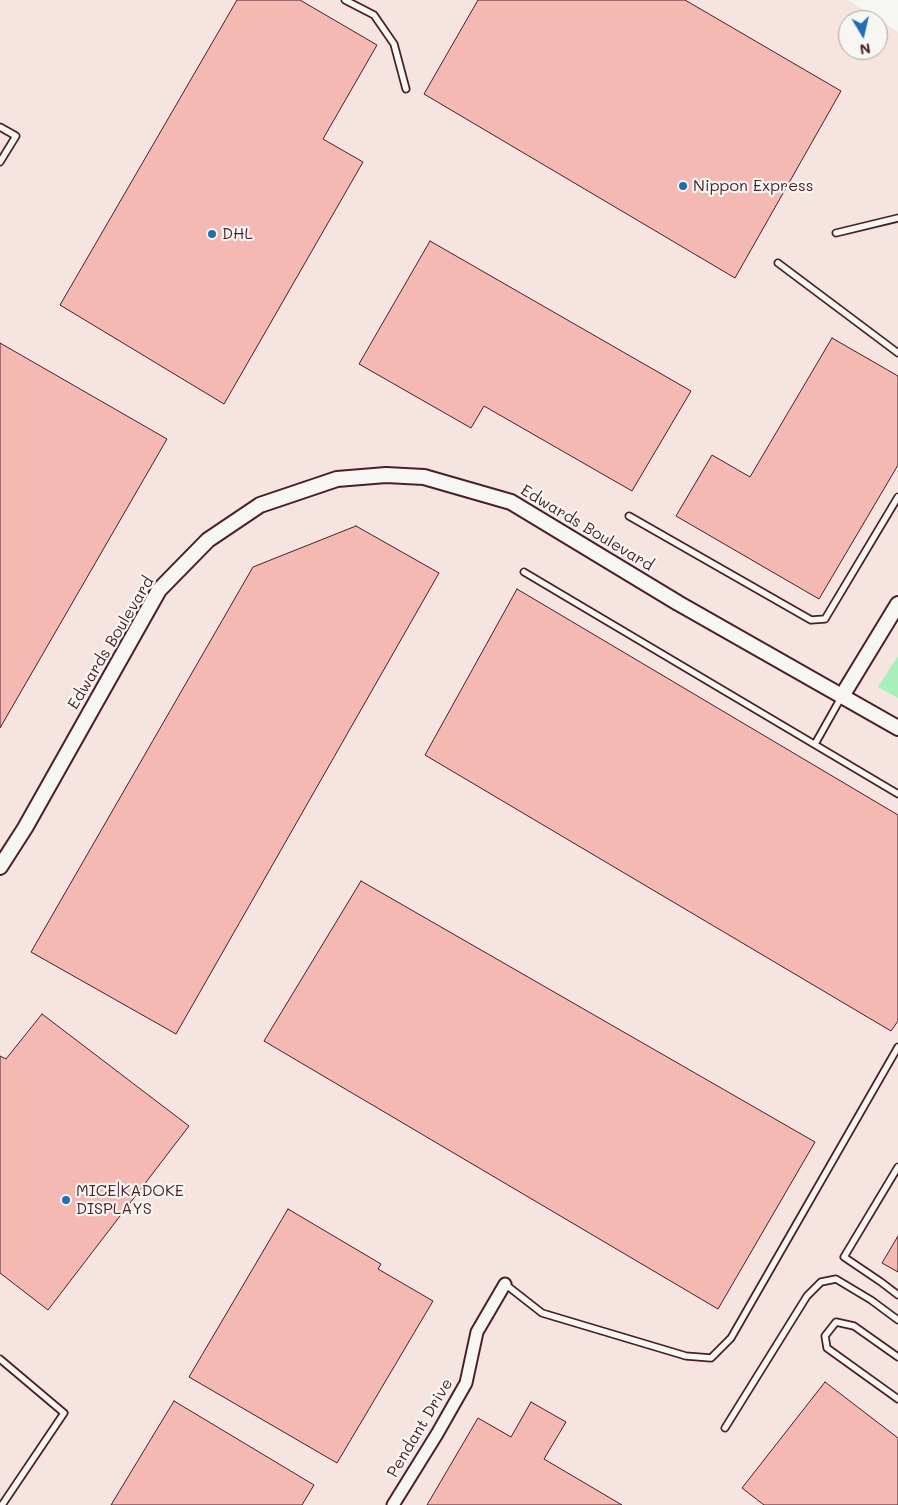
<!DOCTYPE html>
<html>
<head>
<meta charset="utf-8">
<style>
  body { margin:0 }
  #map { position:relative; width:898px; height:1505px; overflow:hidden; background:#f6f6f2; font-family:Mali,sans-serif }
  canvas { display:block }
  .north { position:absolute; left:838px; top:10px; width:50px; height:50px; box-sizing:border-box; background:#f6f6f2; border:1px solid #b1a0a2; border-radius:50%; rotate:171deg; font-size:14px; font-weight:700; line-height:20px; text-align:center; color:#4a1f2b }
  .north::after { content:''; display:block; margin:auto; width:18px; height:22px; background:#1f6fb2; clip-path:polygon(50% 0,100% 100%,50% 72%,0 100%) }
</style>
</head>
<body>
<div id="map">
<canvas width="898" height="1505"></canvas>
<div class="north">N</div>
</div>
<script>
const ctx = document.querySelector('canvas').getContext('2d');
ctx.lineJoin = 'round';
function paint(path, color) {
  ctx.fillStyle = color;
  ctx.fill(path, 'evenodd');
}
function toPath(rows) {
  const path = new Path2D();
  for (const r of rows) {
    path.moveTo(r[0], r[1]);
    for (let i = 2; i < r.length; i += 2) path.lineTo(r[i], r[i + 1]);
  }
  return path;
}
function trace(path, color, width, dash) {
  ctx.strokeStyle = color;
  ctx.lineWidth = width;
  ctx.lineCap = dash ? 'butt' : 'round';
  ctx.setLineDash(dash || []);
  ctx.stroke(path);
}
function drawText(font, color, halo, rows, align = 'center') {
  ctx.font = font + ' Mali,sans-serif';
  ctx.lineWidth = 4.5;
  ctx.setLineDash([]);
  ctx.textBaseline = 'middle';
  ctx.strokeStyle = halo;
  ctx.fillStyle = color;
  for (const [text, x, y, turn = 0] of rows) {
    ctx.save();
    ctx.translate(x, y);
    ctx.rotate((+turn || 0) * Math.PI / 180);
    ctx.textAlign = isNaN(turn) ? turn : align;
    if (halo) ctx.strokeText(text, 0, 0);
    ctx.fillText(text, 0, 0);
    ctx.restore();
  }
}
const built = toPath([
  [0,0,848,0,898,32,898,1505,0,1505],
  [848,20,878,20,878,50,848,50]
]);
const green = toPath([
  [898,656,898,698,878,687]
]);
const building = toPath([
  [237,0,300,0,377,45,323,139,363,162,224,404,60,305,237,0],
  [478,0,685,0,841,91,735,278,424,94,478,0],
  [430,241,691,391,632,491,484,406,471,428,359,364,430,241],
  [832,338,898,376,898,465,819,599,676,516,712,455,750,477,832,338],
  [0,343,167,439,0,728,0,343],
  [356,526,439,573,176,1034,31,952,253,567,356,526],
  [517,589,898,815,898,1021,891,1031,425,755,517,589],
  [361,881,815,1142,718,1309,264,1041,361,881],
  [42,1014,189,1126,48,1310,0,1273,0,1056,6,1059,42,1014],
  [288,1209,381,1264,378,1269,433,1301,337,1463,189,1377,288,1209],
  [898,1236,898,1272,882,1263,898,1236],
  [825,1382,898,1438,898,1505,764,1505,742,1488,825,1382],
  [174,1401,314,1485,302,1505,111,1505,174,1401],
  [531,1402,566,1422,544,1459,622,1505,427,1505,478,1418,511,1437,531,1402]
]);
const service = toPath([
  [345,0,374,15,394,44,406,89],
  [0,127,16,136,0,162],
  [836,233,898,218],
  [778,263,898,353],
  [629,516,811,620,825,619,898,497],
  [524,572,898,794],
  [815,744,842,696],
  [898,1167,844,1257,881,1282,898,1295],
  [505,1284,542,1313,686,1356,711,1358,731,1338,898,1047],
  [898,1357,854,1326,836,1322,825,1336,827,1348,898,1399],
  [0,1359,64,1413,2,1505],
  [725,1428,807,1296,821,1282,836,1279,871,1300,898,1320]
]);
const minor = toPath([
  [393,1505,437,1434,466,1383,477,1332,505,1284]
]);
const tertiary = toPath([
  [842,696,898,604],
  [0,867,25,828,159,590,208,540,260,505,337,479,386,475,424,477,511,502,678,603,898,728]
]);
const markers = [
  [683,186,5,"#1f6fb2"],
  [212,234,5,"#1f6fb2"],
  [66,1200,5,"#1f6fb2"]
];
const poiNames = [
  ["Nippon Express",693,186],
  ["DHL",222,234],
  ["MICE|KADOKE",76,1191],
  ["DISPLAYS",76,1209]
];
const streetNames = [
  ["Edwards Boulevard",587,528,31],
  ["Edwards Boulevard",111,643,-59],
  ["Pendant Drive",420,1428,-59]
];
paint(built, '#f5e4df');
paint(green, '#a7efbb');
paint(building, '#f4b9b2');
trace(building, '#4a1f2b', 1);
trace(service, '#4a1f2b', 9);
trace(minor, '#4a1f2b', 15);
trace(tertiary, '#4a1f2b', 18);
trace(service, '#f6f6f2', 5.5);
trace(minor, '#f6f6f2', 11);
trace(tertiary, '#f6f6f2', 14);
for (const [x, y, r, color] of markers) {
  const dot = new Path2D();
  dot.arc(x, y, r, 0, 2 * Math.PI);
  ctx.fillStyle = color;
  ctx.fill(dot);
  trace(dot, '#f6f6f2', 2);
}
drawText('16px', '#4a1f2b', '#f6f6f2', poiNames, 'left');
drawText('16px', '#4a1f2b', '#f6f6f2', streetNames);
</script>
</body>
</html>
